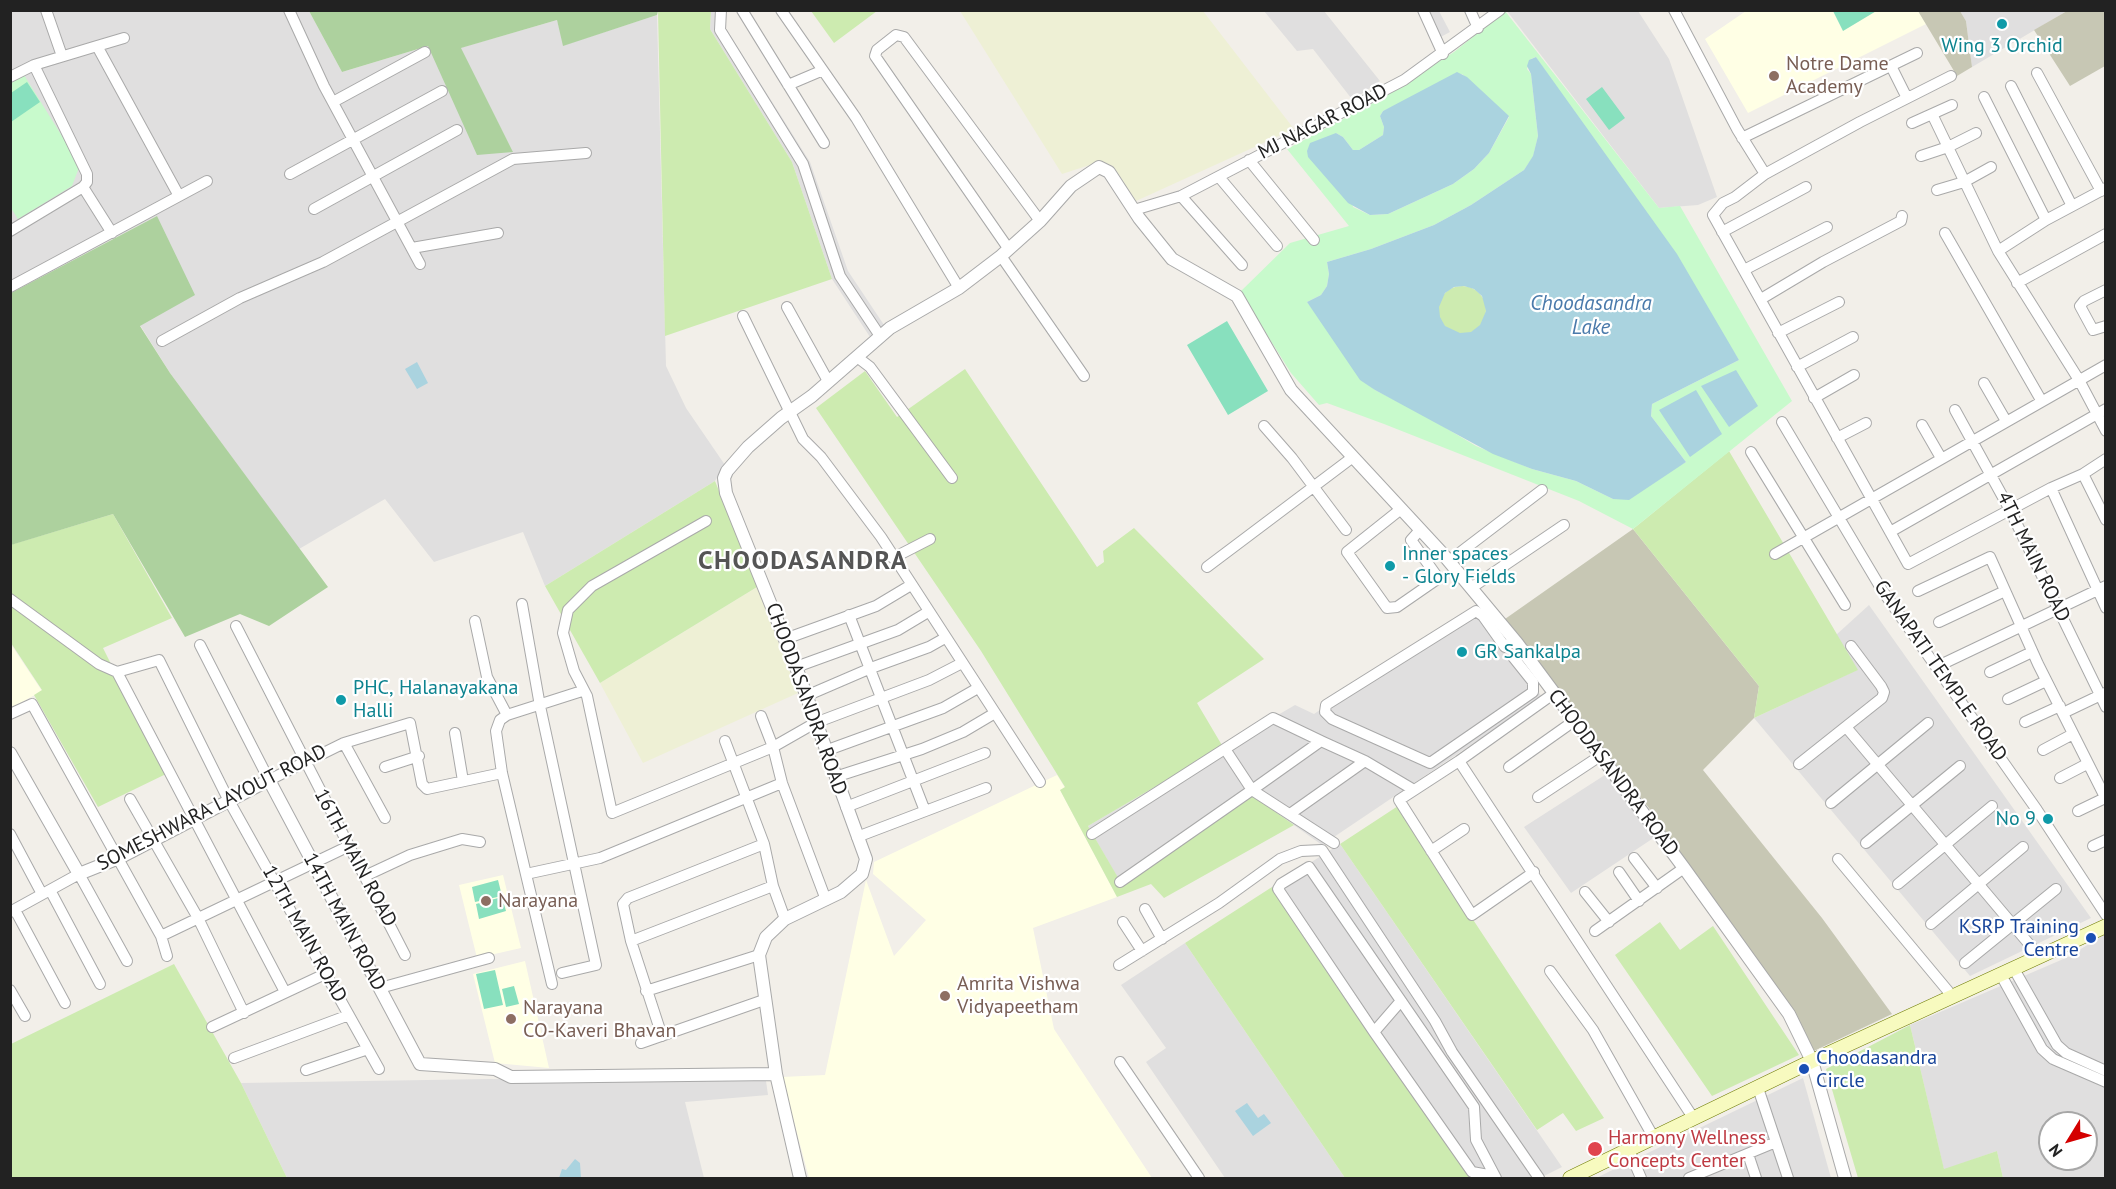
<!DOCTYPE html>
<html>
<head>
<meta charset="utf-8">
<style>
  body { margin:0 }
  #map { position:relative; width:2116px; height:1189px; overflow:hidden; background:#f2efe9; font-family:"PT Sans",sans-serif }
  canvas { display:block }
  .frame { position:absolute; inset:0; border:12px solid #222; pointer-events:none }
  .north { position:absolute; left:2038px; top:1111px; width:60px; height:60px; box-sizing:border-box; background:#fff; border:2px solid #a7a7a7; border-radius:50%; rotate:233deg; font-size:16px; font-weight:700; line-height:24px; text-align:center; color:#222 }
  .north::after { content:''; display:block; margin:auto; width:21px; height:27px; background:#d40000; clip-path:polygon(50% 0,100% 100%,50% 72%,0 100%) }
</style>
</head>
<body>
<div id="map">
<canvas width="2116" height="1189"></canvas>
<div class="frame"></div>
<div class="north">N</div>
</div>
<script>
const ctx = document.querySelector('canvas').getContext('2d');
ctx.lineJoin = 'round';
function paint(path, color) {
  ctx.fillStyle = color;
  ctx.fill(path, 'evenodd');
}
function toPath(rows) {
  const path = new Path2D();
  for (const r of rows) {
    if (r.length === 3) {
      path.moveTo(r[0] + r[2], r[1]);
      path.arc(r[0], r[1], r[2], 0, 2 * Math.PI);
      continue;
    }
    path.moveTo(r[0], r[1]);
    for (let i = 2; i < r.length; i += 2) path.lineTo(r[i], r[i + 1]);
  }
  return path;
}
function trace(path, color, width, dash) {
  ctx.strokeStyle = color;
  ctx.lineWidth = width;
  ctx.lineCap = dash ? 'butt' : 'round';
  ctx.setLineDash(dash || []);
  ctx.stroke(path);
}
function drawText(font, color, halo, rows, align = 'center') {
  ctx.font = font + ' "PT Sans",sans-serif';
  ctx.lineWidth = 4.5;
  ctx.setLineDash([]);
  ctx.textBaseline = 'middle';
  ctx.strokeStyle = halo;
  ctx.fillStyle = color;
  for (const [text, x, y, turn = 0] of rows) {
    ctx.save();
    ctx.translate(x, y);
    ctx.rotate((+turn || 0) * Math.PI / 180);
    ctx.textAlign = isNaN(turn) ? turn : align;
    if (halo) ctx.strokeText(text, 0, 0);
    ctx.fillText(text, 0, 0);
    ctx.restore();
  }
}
const residential = toPath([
  [11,11,309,11,342,72,428,46,513,152,460,48,557,20,564,45,657,15,666,366,686,408,725,465,715,481,545,586,523,532,434,562,385,499,299,549,170,373,140,325,157,216,11,293],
  [711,11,727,11,725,27,810,162,848,271,884,325,870,337,832,279,792,162,710,29],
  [1264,11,1324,11,1380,81,1360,95,1357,93,1351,98,1313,49,1297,51],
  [1417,11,1439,11,1450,32,1433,41],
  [1507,11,1638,11,1669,59,1717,197,1698,205,1659,208],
  [1960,11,2067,11,1972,67,1966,21],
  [1477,605,1542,697,1322,845,1250,794,1120,882,1088,826,1295,705,1314,714],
  [1869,605,2091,918,1970,976,1754,718,1857,670,1836,635],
  [1608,773,1655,837,1571,893,1524,827],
  [1340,844,1562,1167,1540,1178,1470,1178,1272,887],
  [2105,934,2105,1178,2003,1178,1997,1151,1944,1170,1910,1025,2068,957],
  [2050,1123,2086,1123,2086,1159,2050,1159],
  [1185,943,1345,1178,1225,1178,1146,1062,1166,1048,1121,985],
  [1803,1078,1831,1178,1596,1178],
  [489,1079,766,1081,768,1095,685,1102,704,1178,287,1178,241,1083]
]);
const education = toPath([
  [1746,11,1918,11,1926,24,1748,113,1705,39],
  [10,643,42,691,11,708,10,708],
  [1057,775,1065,788,1060,790,1117,897,1033,928,1054,1029,1152,1178,809,1178,782,1077,825,1075,866,880,894,956,926,920,873,874,874,862],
  [503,875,521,948,477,958,459,885],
  [525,961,549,1068,495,1063,473,974]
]);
const construction = toPath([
  [1918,11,1960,11,1966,21,1972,67,1957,76],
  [2067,11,2106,11,2105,66,2070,86,2034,30],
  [1633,529,1759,686,1754,718,1703,770,1822,918,1892,1014,1814,1051,1655,816,1505,619]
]);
const farmland = toPath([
  [960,11,1203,11,1294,129,1136,201,1113,166,1099,162,1062,174],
  [757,587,798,693,643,763,600,683]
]);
const grass = toPath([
  [658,11,711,11,710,29,792,162,832,279,665,336],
  [811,11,877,11,834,43],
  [1462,310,24],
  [965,369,1097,567,1104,562,1103,551,1134,528,1264,659,1197,703,1223,747,1088,826,1120,881,1250,794,1294,825,1164,898,1151,884,1117,897,1060,790,1065,787,981,651,816,408,865,371,897,417],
  [1729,451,1858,670,1754,718,1759,686,1633,529],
  [715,481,757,587,600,683,545,586],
  [113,514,172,618,103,648,166,774,98,807,34,695,42,690,11,643,10,545],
  [1398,806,1604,1118,1576,1131,1563,1113,1537,1130,1340,844],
  [1272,887,1470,1178,1345,1178,1185,943],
  [1660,922,1680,950,1713,926,1799,1055,1712,1096,1615,955],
  [174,964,241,1083,287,1178,11,1178,11,1044],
  [1910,1025,1944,1169,1997,1151,2003,1178,1858,1178,1826,1069]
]);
const forest = toPath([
  [309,11,658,11,657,15,563,46,557,20,461,48,513,152,477,155,428,46,342,72],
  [157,216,195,295,140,326,170,373,328,587,269,626,240,614,185,637,113,514,11,545,11,293]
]);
const park = toPath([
  [1505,11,1659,208,1680,206,1792,401,1633,529,1579,501,1384,424,1327,403,1319,405,1291,373,1240,292,1290,243,1349,226,1287,149,1377,101,1454,52],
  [1536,57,1739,360,1652,404,1651,416,1686,462,1613,499,1576,481,1532,469,1476,446,1424,415,1375,390,1307,302,1321,295,1327,286,1329,274,1327,262,1371,249,1434,225,1471,205,1524,170,1533,157,1538,136,1531,74,1527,69,1531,59],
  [1462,74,1509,117,1489,153,1474,169,1453,184,1388,214,1370,215,1353,207,1336,133,1343,137,1353,150,1359,150,1383,135,1384,127,1380,116,1383,111],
  [24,75,80,165,72,186,18,219,11,208,11,83]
]);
const pitch = toPath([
  [1878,10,1843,31,1833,11,1834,10],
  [27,82,40,102,11,122,11,93],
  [1602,87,1625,118,1609,130,1586,99],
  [1227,321,1268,391,1228,415,1187,345],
  [498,880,502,896,475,902,472,887],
  [502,897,506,911,479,919,476,904],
  [495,970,503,1005,484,1009,476,974],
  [514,986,519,1004,506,1007,502,989]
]);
const water = toPath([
  [1536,57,1677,254,1739,360,1652,404,1651,416,1686,462,1629,500,1613,499,1576,481,1532,469,1493,454,1375,390,1360,380,1307,302,1321,295,1327,286,1329,274,1327,262,1371,249,1434,225,1471,205,1524,170,1533,156,1538,136,1531,74,1527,66,1529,60],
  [1464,286,1474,289,1482,296,1486,311,1480,325,1471,332,1460,333,1445,326,1440,317,1439,307,1445,293,1454,287],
  [1457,72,1467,77,1509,116,1489,153,1474,169,1453,184,1388,214,1370,215,1348,203,1308,157,1307,151,1310,143,1336,133,1343,137,1353,150,1359,150,1383,135,1384,127,1380,116,1383,111],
  [417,362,428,383,417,389,405,369],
  [1736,370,1758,406,1729,427,1701,386],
  [1696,390,1722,434,1690,457,1659,410],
  [1247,1103,1258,1118,1264,1114,1271,1123,1253,1136,1235,1111],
  [575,1159,580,1163,581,1178,559,1178,562,1169,566,1170]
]);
const minor = toPath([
  [46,10,62,56],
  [289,10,324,86,420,264],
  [721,10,720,30,803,164,840,276,880,336],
  [742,10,824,143],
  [781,10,856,118,959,288],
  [1423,10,1443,54],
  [1470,10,1478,28],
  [1674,10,1737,129,1765,174],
  [97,46,124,38],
  [1891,66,1907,98],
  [2037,73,2101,191],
  [1951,76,1860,122,1765,174,1735,197,1723,203,1713,215,1908,564,2051,488,2083,474,2106,459],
  [10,77,34,65,97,46,179,196],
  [788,85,821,71],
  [2011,86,2072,206],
  [1984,97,2046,220],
  [333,102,425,52],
  [1932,114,1998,251,2079,380,2106,431],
  [1912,123,1952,105],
  [1742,138,1917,53],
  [1921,156,1948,147,1976,133],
  [1249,160,1314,240],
  [290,174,442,91],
  [1219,177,1277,246],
  [83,187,112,233],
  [1937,190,1964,182,1991,167],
  [1181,196,1242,265],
  [314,209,457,130],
  [1134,210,1181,196,1404,80,1500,10],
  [10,231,83,187,87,182,87,174,34,65],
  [1722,232,1806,187],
  [1945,233,2041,400],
  [412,248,498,233],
  [1008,248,875,56,877,50,896,35,904,37,1040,221],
  [1998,251,2046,220,2106,188],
  [1001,256,1084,376],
  [1744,270,1827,227],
  [2017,283,2106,234],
  [10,287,207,181],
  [2106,290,2084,301,2080,306,2093,330,2106,326],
  [1761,299,1823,262,1901,221,1902,216],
  [787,307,828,381],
  [743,316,803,439,821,457,881,537,1040,782],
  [1778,333,1839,302],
  [162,341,240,298,323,262,513,159,586,153],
  [857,357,870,367,952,478],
  [1797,367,1853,337],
  [1984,383,2006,421],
  [1814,398,1854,375],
  [1955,410,2010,510,2106,707],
  [1782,422,1882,590,2037,810,2106,915],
  [1922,425,1941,458],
  [1264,426,1292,458,1346,530],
  [1837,438,1866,423],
  [1751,452,1845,605],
  [2083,474,2106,520],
  [2051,488,2106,608],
  [1401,509,1347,552,1387,608,1397,607,1436,580,1436,575,1411,540,1420,530],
  [706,521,592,586,568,610,563,633,574,671,587,696,612,813,773,747,815,723,929,680,962,663],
  [1890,532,2106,409],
  [1775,554,2106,365],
  [893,558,930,539],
  [1449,561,1542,490],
  [1207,567,1353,457],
  [1471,588,1564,525],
  [1918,591,1990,557,2038,664,2106,799],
  [10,599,99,664,117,672,159,660,228,799,379,1069],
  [522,604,540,706,596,965,562,973],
  [849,615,925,811],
  [475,621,487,677,507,715],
  [1939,622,2005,591],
  [236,626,405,955],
  [785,639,876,606,911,585],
  [1514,640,1505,647,1483,616,1476,611,1326,705,1325,712,1332,719,1430,763,1533,692,1533,682,1513,657,1521,650],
  [200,645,269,780,344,743,410,723,422,784,427,789,502,773],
  [796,667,898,630,928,612],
  [1936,667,2106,586],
  [117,672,285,992],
  [1990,672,2032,652],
  [806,696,871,668,929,647,945,638],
  [2008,699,2046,681],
  [2063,713,2105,693],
  [10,714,32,704,161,936,167,956],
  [761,716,773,747,782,783,826,900],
  [2025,722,2060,706],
  [1846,727,2040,957],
  [455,733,463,781],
  [725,741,764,844,773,886,785,919],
  [344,743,385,818],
  [2043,750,2073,734],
  [825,751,943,708,978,688],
  [1459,761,1694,1119],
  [1799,764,1882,698,1884,692,1881,686,1851,646],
  [385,767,419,756],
  [1509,767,1574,721],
  [835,777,922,749,963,732,995,713],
  [2060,778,2087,764],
  [1538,797,1600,756],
  [130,799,198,918,244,1013],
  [1831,803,1928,723],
  [846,807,985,753],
  [2078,811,2105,798],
  [1290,814,1365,761],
  [10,834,42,894],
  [1092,834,1273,718,1321,741],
  [857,837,986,788],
  [1334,843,1252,790,1321,741,1365,761,1414,790],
  [1866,843,1960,766],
  [2093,846,2106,840],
  [1431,851,1464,829],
  [1634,858,1657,888],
  [1838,859,1953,997],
  [1534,872,1472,915,1399,800,1459,761,1553,694],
  [1619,872,1639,901],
  [526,874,600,858,782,783],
  [365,876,410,855,462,839,480,842],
  [1120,882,1252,790,1225,749],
  [1898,884,1992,806],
  [50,890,100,984],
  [1585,892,1609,922],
  [1145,909,1162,939],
  [15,910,65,1003],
  [10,912,79,874,127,961],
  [1123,922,1142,951],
  [1931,924,2023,847],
  [1595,931,1684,868],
  [161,936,349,846],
  [631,941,773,886],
  [1965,963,2056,889],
  [1119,965,1219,903,1280,859,1301,851,1322,850,1435,1021,1452,1052,1539,1178],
  [2014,969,2057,1045,2066,1053,2106,1071],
  [1550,971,1593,1030,1654,1138],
  [2001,975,2042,1049,2053,1059,2106,1082],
  [552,984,502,773,496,731,500,720,507,715,582,691],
  [380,988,489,958],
  [10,990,25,1016],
  [646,991,759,955],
  [212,1027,325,974],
  [1374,1032,1400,1002],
  [662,1036,631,941,623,904,628,898,764,844],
  [641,1043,764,1000],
  [234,1058,349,1015],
  [1120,1062,1199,1178],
  [306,1070,368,1049],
  [1758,1088,1788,1178],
  [1629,1150,1641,1178],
  [1748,1154,1756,1178],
  [1494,1176,1472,1172,1374,1032,1278,889,1281,884,1309,867,1474,1107,1476,1140,1496,1178],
  [1689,1178,1776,1142]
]);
const tertiary = toPath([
  [10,753,79,874,119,858,269,780,420,1064,495,1069,511,1077,776,1074],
  [800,1178,776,1074,759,955,766,937,785,919,841,892,862,874,866,859,796,667,726,493,724,478,727,471,748,447,781,418,812,396,890,328,959,288,1001,256,1040,221,1071,186,1099,167,1109,172,1139,218,1172,259,1237,296,1291,390,1442,553,1517,643,1684,868,1789,1014,1812,1061,1845,1178]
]);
const secondary = toPath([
  [1570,1178,1812,1061,2106,926]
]);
const markers = [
  [2002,24,6,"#0f9aa8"],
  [1774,76,6,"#8d6e63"],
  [1390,566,6,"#0f9aa8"],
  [1462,652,6,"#0f9aa8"],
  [341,700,6,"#0f9aa8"],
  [2048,819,6,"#0f9aa8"],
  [486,901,6,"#8d6e63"],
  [2091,938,6,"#1a4fb4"],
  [945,996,6,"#8d6e63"],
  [511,1019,6,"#8d6e63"],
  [1804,1069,6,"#1a4fb4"],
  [1595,1149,8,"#e0444e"]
];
const cultureNames = [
  ["Wing 3 Orchid",2002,46,"center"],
  ["Inner spaces",1402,554],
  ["- Glory Fields",1402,577],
  ["GR Sankalpa",1474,652],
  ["PHC, Halanayakana",353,688],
  ["Halli",353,711],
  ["No 9",2036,819,"right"]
];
const educationNames = [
  ["Notre Dame",1786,64],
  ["Academy",1786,87],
  ["Narayana",498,901],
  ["Amrita Vishwa",957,984],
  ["Vidyapeetham",957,1007],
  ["Narayana",523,1008],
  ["CO-Kaveri Bhavan",523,1031]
];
const streetNames = [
  ["MJ NAGAR ROAD",1323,122,-27],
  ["4TH MAIN ROAD",2033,557,64],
  ["GANAPATI TEMPLE ROAD",1940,671,55],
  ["CHOODASANDRA ROAD",806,699,70],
  ["CHOODASANDRA ROAD",1613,773,53],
  ["SOMESHWARA LAYOUT ROAD",212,808,-27],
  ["16TH MAIN ROAD",355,858,62],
  ["14TH MAIN ROAD",344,922,62],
  ["12TH MAIN ROAD",304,934,61]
];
const transitNames = [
  ["KSRP Training",2079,927],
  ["Centre",2079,950],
  ["Choodasandra",1816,1058,"left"],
  ["Circle",1816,1081,"left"]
];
const healthNames = [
  ["Harmony Wellness",1608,1138],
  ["Concepts Center",1608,1161]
];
const waterNames = [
  ["Choodasandra",1591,304],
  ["Lake",1591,328]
];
const districtNames = [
  ["CHOODASANDRA",803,562]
];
paint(residential, '#e0dfdf');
paint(education, '#ffffe5');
paint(construction, '#c7c7b4');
paint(farmland, '#eef0d5');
paint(grass, '#cdebb0');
paint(forest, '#add19e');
paint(park, '#c8facc');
paint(pitch, '#88e0be');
paint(water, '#aad3df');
trace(minor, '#a9a9a9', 12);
trace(tertiary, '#a9a9a9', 14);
trace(secondary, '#707d05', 15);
trace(minor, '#fff', 10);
trace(tertiary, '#fff', 12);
trace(secondary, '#f7fabf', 14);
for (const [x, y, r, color] of markers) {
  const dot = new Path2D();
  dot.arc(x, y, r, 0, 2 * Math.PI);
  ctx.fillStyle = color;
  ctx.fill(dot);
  trace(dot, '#fff', 2);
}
drawText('20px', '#0d838f', '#fff', cultureNames, 'left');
drawText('20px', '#785e54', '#fff', educationNames, 'left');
drawText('20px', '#222', '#fff', streetNames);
drawText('20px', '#164399', '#fff', transitNames, 'right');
drawText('20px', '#be3a42', '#fff', healthNames, 'left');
drawText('italic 21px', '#4a7aab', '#fff', waterNames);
ctx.letterSpacing = '1.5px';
drawText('bold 26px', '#555', '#fff', districtNames);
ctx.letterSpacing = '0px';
</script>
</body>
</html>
